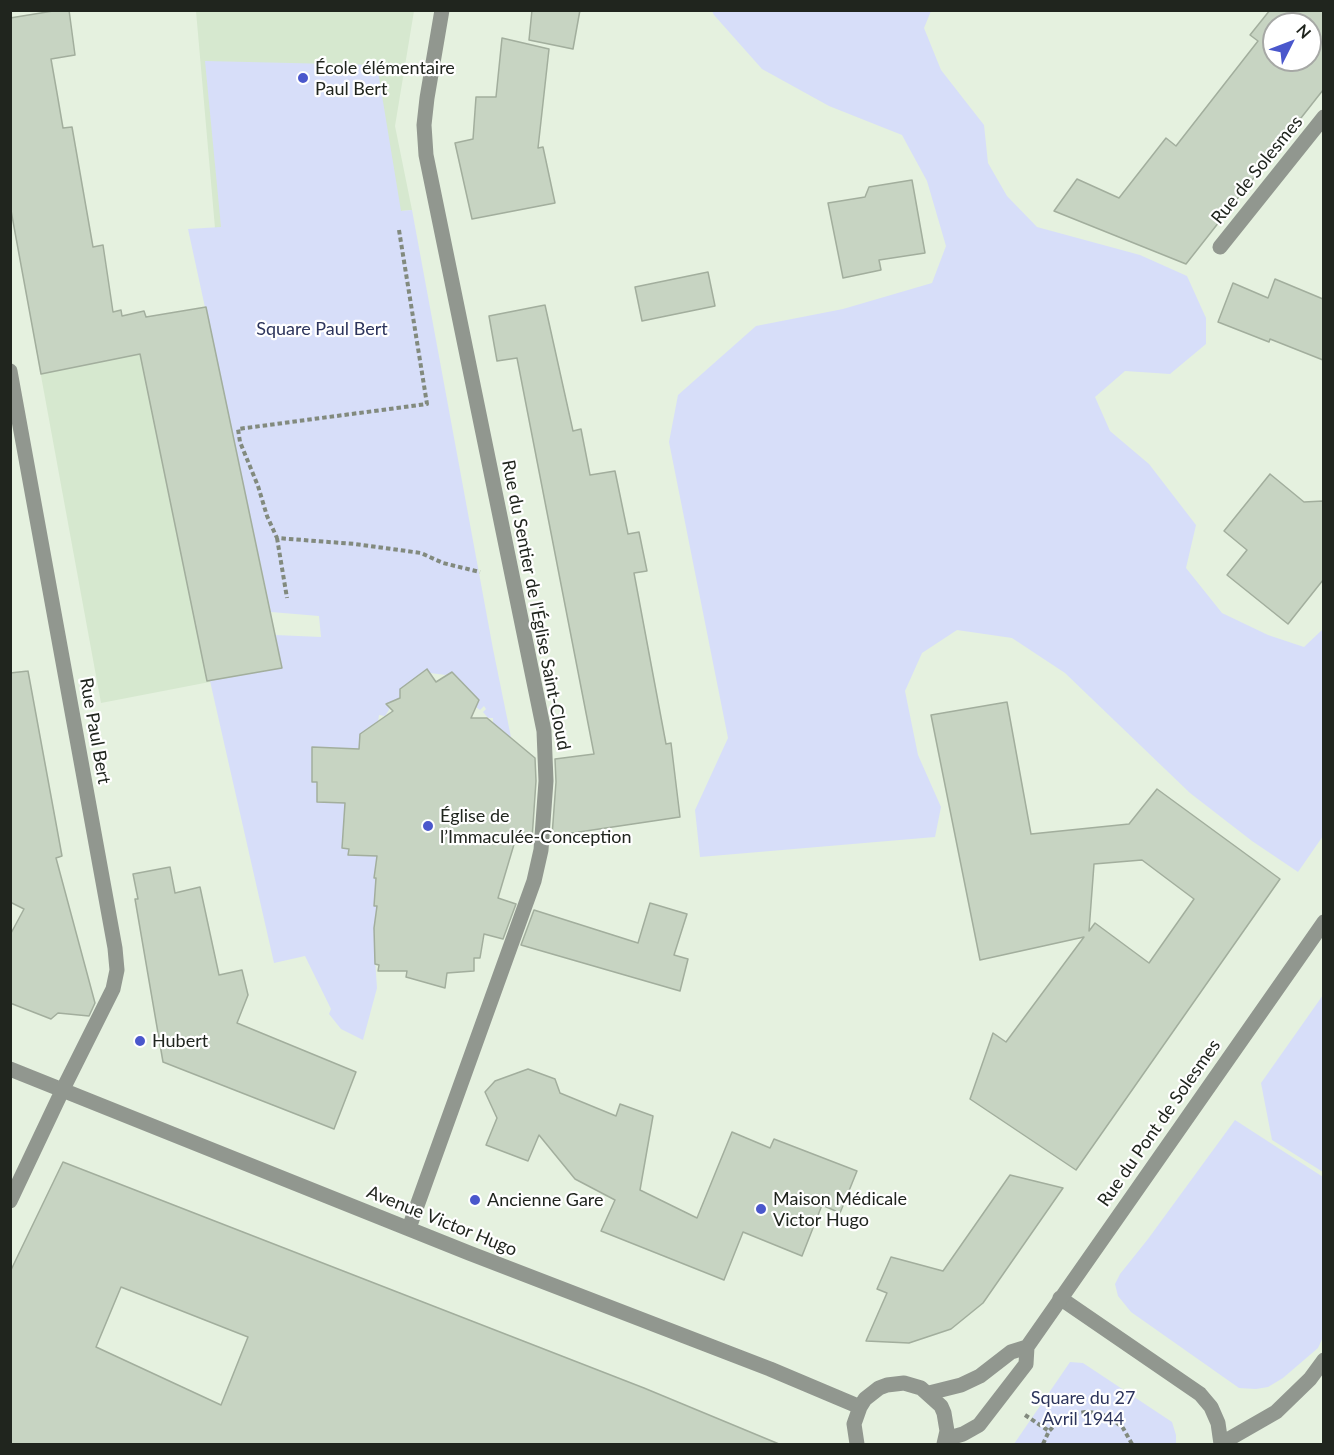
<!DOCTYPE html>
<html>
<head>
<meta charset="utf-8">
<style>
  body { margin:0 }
  #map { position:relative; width:1334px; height:1455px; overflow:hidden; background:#e5f1df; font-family:Lato,sans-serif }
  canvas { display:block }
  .frame { position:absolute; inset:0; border:12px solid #20251e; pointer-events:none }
  .north { position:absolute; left:1262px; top:12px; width:60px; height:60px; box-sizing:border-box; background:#fff; border:2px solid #a6a8a5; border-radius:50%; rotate:48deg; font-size:16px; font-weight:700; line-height:24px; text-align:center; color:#20251e }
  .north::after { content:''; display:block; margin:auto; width:21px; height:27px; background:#4a57cc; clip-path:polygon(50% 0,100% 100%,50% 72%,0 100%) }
</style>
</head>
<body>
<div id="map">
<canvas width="1334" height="1455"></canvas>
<div class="frame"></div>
<div class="north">N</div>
</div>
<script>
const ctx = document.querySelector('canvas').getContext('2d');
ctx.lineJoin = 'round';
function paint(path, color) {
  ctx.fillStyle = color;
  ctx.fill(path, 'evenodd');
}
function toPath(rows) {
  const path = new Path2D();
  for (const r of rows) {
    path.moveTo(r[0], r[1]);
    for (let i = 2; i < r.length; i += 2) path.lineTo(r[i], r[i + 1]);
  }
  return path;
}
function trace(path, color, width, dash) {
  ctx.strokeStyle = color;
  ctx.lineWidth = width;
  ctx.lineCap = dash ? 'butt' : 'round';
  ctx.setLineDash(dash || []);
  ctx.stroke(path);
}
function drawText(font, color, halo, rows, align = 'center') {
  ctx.font = font + ' Lato,sans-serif';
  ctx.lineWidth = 4.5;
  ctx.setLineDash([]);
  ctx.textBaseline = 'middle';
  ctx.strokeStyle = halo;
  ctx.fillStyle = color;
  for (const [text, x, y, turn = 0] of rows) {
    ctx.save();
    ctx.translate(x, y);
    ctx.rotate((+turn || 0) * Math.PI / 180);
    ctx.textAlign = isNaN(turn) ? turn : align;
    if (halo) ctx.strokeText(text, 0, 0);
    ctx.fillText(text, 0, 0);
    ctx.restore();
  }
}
const built = toPath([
  [196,11,414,11,395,126,412,210,215,228],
  [206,307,282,668,101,703,35,343]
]);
const green = toPath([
  [712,11,931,11,924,28,941,70,984,125,988,163,1007,196,1037,227,1140,255,1187,276,1206,318,1206,344,1170,374,1125,371,1095,397,1110,431,1149,464,1196,525,1186,568,1222,613,1268,635,1304,647,1323,629,1323,836,1298,872,1252,841,1190,793,1065,673,1012,638,957,630,922,653,905,691,918,755,941,807,935,837,700,857,695,810,728,738,669,442,678,395,756,326,843,309,932,283,946,246,927,181,902,135,829,106,762,69,714,15],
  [205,61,377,65,401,211,412,210,493,649,513,747,505,733,501,730,497,733,493,724,493,718,488,718,483,712,486,709,484,706,480,710,476,707,478,701,452,672,446,675,430,673,407,697,387,704,390,708,385,716,379,715,378,722,366,730,359,749,312,747,312,782,317,782,317,802,342,803,344,784,378,851,378,872,375,872,374,878,379,878,378,900,374,899,374,905,379,906,374,934,379,934,375,959,377,988,363,1040,341,1029,329,1014,331,1009,305,956,274,963,210,681,282,668,275,635,321,637,319,616,271,612,188,229,221,227],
  [1323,995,1323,1172,1272,1140,1261,1083],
  [1235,1120,1323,1177,1323,1337,1318,1348,1283,1378,1268,1387,1256,1389,1239,1388,1131,1312,1118,1296,1115,1284,1120,1274,1148,1239],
  [1070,1362,1083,1363,1172,1422,1176,1435,1176,1444,1014,1444]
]);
const building = toPath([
  [59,10,69,10,75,55,51,59,57,93,63,128,72,127,93,247,103,245,113,312,121,310,122,316,144,311,146,317,206,307,282,668,207,681,140,354,41,374,10,205,10,18,59,10],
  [532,10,580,10,573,49,529,40,532,10],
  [1270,10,1323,10,1323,90,1186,264,1054,211,1077,179,1119,198,1166,138,1176,146,1258,41,1250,35,1270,10],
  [1274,24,1310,24,1310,60,1274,60,1274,24],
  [502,38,549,49,538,148,543,147,555,203,472,219,455,143,473,139,476,97,496,97,502,38],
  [912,180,925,253,879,260,881,270,843,278,828,203,865,197,869,187,912,180],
  [708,272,715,306,642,321,635,287,708,272],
  [1275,279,1323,299,1323,360,1270,339,1269,342,1218,322,1233,283,1268,298,1275,279],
  [545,305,573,431,581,429,590,475,615,471,628,534,639,532,647,571,634,573,666,744,671,743,680,817,552,836,556,782,555,759,594,754,517,358,497,361,489,316,545,305],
  [1270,474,1304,502,1323,501,1323,580,1288,624,1227,575,1247,550,1224,531,1270,474],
  [427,669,436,682,452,672,479,700,471,718,487,718,535,758,536,781,532,839,515,841,498,898,516,904,503,939,484,934,480,958,474,958,474,971,447,973,445,988,406,977,407,971,378,971,379,965,375,964,374,928,377,906,374,906,376,878,374,878,377,856,348,855,349,849,342,848,345,803,317,802,317,782,312,782,312,747,359,749,360,734,393,711,386,704,400,698,400,689,427,669],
  [28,671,62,856,56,858,95,1003,89,1016,58,1013,51,1019,10,1003,10,935,24,909,10,902,10,673,28,671],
  [1007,702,1031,834,1129,824,1157,789,1280,879,1076,1170,970,1099,993,1033,1006,1042,1084,937,980,960,931,715,1007,702],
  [1142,860,1194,899,1149,963,1095,923,1089,931,1094,864,1142,860],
  [170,867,175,893,200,887,219,975,242,970,248,995,237,1023,356,1072,334,1129,163,1062,135,899,138,899,133,874,170,867],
  [650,903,687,914,674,955,688,959,680,991,521,945,534,910,638,943,650,903],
  [528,1069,555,1079,560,1093,616,1116,620,1104,653,1116,640,1190,697,1218,732,1132,770,1148,774,1139,857,1171,840,1213,822,1205,802,1256,743,1232,724,1280,601,1231,615,1200,575,1179,539,1135,528,1161,486,1145,497,1118,485,1092,495,1081,528,1069],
  [63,1162,644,1388,779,1444,10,1444,10,1272,63,1162],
  [121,1287,248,1337,221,1405,96,1347,121,1287],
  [1010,1175,1063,1188,983,1303,951,1329,909,1343,866,1341,887,1293,877,1289,891,1257,943,1271,1010,1175]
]);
const path = toPath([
  [399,230,427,404,238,429,240,442,258,486,267,516,277,538,355,544,421,553,443,563,480,572],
  [277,538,287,598],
  [1025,1415,1049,1431],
  [1043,1444,1049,1431,1059,1421,1071,1415,1085,1412,1099,1413,1112,1419,1123,1428,1132,1444]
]);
const service = toPath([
  [1220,247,1324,117],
  [1060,1298,1200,1394,1211,1407,1218,1423,1221,1444],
  [1222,1443,1276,1412,1310,1379,1324,1360]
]);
const minor = toPath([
  [10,371,115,948,117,970,113,989,63,1089,10,1201],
  [10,1069,469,1253,770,1369,860,1407],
  [409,1228,534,881,541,850,546,781,544,731,426,155,424,125,427,98,442,10],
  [929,1393,961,1385,980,1376,1011,1352,1027,1347],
  [946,1439,963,1434,979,1425,1026,1364,1027,1347,1324,922],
  [857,1444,854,1424,860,1407,865,1399,879,1388,887,1385,904,1383,921,1388,941,1406,944,1413,947,1431,944,1444]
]);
const markers = [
  [303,78,6,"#4a57cc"],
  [428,826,6,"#4a57cc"],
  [140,1041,6,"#4a57cc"],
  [475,1200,6,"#4a57cc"],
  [761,1209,6,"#4a57cc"]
];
const poiNames = [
  ["École élémentaire",315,68],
  ["Paul Bert",315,89],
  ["Église de",440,816],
  ["l’Immaculée-Conception",440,837],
  ["Hubert",152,1041],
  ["Maison Médicale",773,1199],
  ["Victor Hugo",773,1220],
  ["Ancienne Gare",487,1200]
];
const streetNames = [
  ["Rue de Solesmes",1257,170,-51],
  ["Rue du Sentier de l'Église Saint-Cloud",536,605,79],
  ["Rue Paul Bert",95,731,80],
  ["Rue du Pont de Solesmes",1159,1123,-55],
  ["Avenue Victor Hugo",442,1221,22]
];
const parkNames = [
  ["Square Paul Bert",322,329],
  ["Square du 27",1083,1398],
  ["Avril 1944",1083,1419]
];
paint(built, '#d6e8cf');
paint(green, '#d7def9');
paint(building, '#c7d4c2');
trace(building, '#a2ae9d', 1.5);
trace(path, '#828a7e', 4, [4.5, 3]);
trace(service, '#91978f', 15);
trace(minor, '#91978f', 15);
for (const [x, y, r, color] of markers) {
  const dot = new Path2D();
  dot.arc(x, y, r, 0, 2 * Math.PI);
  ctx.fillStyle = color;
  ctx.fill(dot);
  trace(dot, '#fff', 2);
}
drawText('18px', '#20251e', '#fff', poiNames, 'left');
drawText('18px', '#20251e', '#fff', streetNames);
drawText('18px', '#2c345c', '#fff', parkNames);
</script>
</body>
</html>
